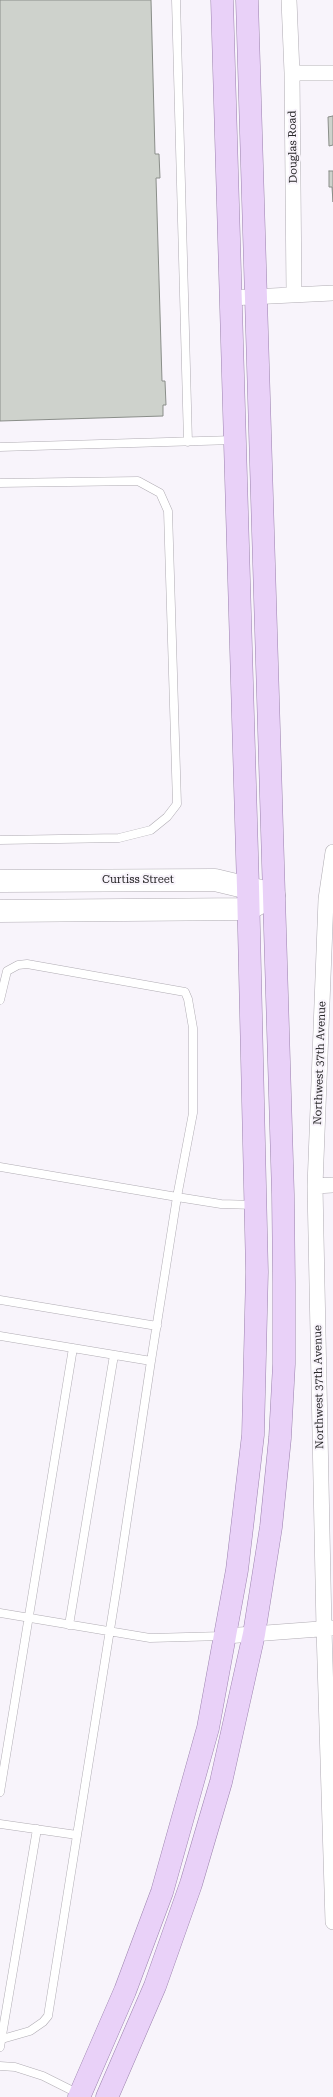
<!DOCTYPE html>
<html>
<head>
<meta charset="utf-8">
<style>
  body { margin:0 }
  canvas { display:block; background:#f8f4fb }
</style>
</head>
<body>
<canvas width="333" height="2097"></canvas>
<script>
const ctx = document.querySelector('canvas').getContext('2d');
ctx.lineJoin = 'round';
function paint(path, color) {
  ctx.fillStyle = color;
  ctx.fill(path, 'evenodd');
}
function toPath(rows) {
  const path = new Path2D();
  for (const r of rows) {
    path.moveTo(r[0], r[1]);
    for (let i = 2; i < r.length; i += 2) path.lineTo(r[i], r[i + 1]);
  }
  return path;
}
function trace(path, color, width, dash) {
  ctx.strokeStyle = color;
  ctx.lineWidth = width;
  ctx.lineCap = dash ? 'butt' : 'round';
  ctx.setLineDash(dash || []);
  ctx.stroke(path);
}
function drawText(font, color, halo, rows, align = 'center') {
  ctx.font = font + ' "Roboto Serif",serif';
  ctx.lineWidth = 4;
  ctx.setLineDash([]);
  ctx.textBaseline = 'middle';
  ctx.strokeStyle = halo;
  ctx.fillStyle = color;
  for (const [text, x, y, turn = 0] of rows) {
    ctx.save();
    ctx.translate(x, y);
    ctx.rotate((+turn || 0) * Math.PI / 180);
    ctx.textAlign = isNaN(turn) ? turn : align;
    if (halo) ctx.strokeText(text, 0, 0);
    ctx.fillText(text, 0, 0);
    ctx.restore();
  }
}
const building = toPath([
  [0,0,151,0,155,154,159,154,160,178,156,178,162,381,165,381,166,405,163,405,163,416,0,421,0,0],
  [333,116,333,145,329,146,328,117,333,116],
  [329,171,333,171,333,202,332,187,329,187,329,171]
]);
const lane = toPath([
  [176,0,188,442],
  [0,447,234,440],
  [0,483,138,481,160,493,168,511,177,804,167,817,151,830,119,838,0,840],
  [0,1000,7,971,18,965,27,964,185,992,188,999,193,1028,193,1113,177,1197,221,1204,255,1205],
  [0,1167,177,1197,151,1361,0,1336],
  [0,1300,157,1326],
  [0,1613,150,1638,223,1636],
  [69,1625,114,1355],
  [0,1792,73,1348],
  [0,1824,77,1835],
  [2,2039,30,2031,43,2022,48,2016,117,1586,151,1361],
  [0,2047,37,1829],
  [0,2066,15,2067,43,2076,79,2094]
]);
const street = toPath([
  [289,0,292,73,294,294],
  [292,73,333,73],
  [230,298,333,293],
  [333,852,326,899,315,1186,324,1629,333,1922],
  [315,1186,333,1185],
  [226,1636,333,1628]
]);
const secondary = toPath([
  [0,881,215,880,265,892],
  [0,911,249,909,274,895]
]);
const primary = toPath([
  [79,2097,125,1991,162,1892,208,1728,237,1570,253,1435,257,1272,248,887,222,0],
  [107,2097,155,1986,191,1884,221,1782,254,1634,271,1527,280,1438,284,1364,284,1283,283,1194,247,0]
]);
const streetNames = [
  ["Douglas Road",293,147,-91],
  ["Curtiss Street",138,880],
  ["Northwest 37th Avenue",320,1063,-88],
  ["Northwest 37th Avenue",319,1387,-91]
];
paint(building, '#ced2cc');
trace(building, '#8a8e89', 1);
trace(lane, '#b0acb3', 9);
trace(street, '#b0acb3', 16);
trace(secondary, '#b0acb3', 23);
trace(primary, '#9b82ad', 23);
trace(lane, '#fff', 8);
trace(street, '#fff', 15);
trace(secondary, '#fff', 22);
trace(primary, '#e9d1f8', 22);
drawText('11px', '#272628', '#f8f4fb', streetNames);
</script>
</body>
</html>
